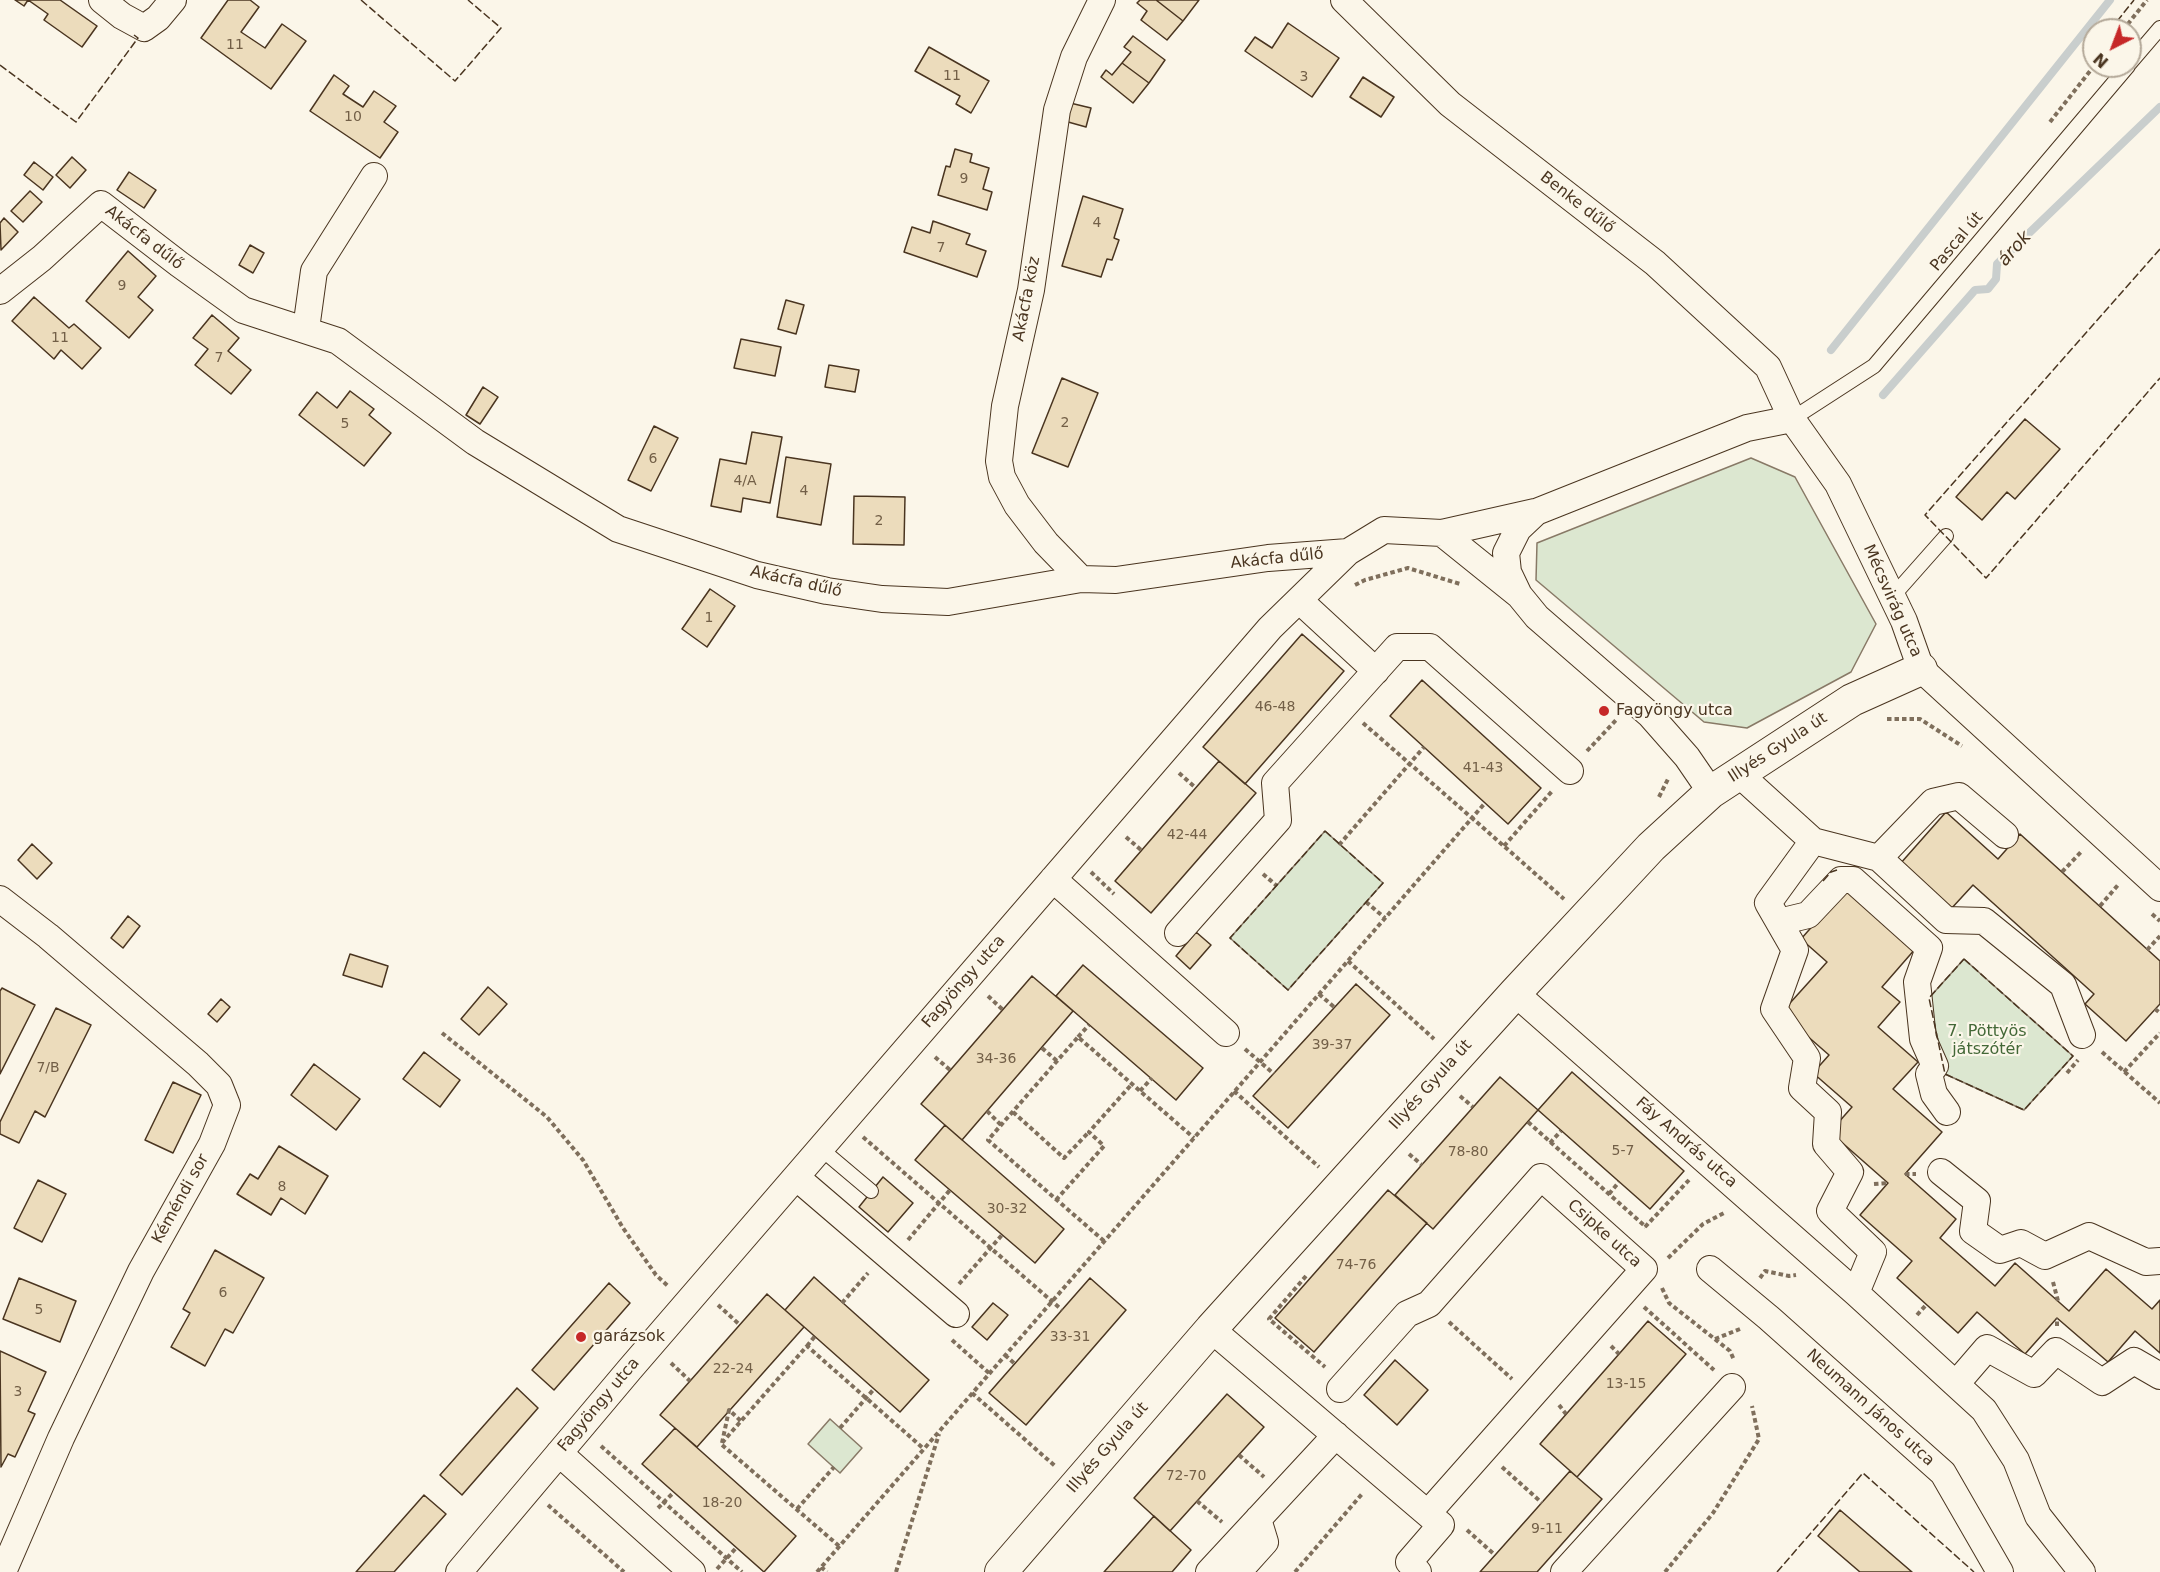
<!DOCTYPE html>
<html>
<head>
<meta charset="utf-8">
<style>
  body { margin:0 }
  #map { position:relative; width:2160px; height:1572px; overflow:hidden; background:#fbf6e9; font-family:"DejaVu Sans",sans-serif }
  canvas { display:block }
  .north { position:absolute; left:2082px; top:18px; width:60px; height:60px; box-sizing:border-box; background:#fbf6e9; border:2px solid #b4a999; border-radius:50%; rotate:222deg; font-size:16px; font-weight:700; line-height:24px; text-align:center; color:#4a3520 }
  .north::after { content:''; display:block; margin:auto; width:21px; height:27px; background:#c62828; clip-path:polygon(50% 0,100% 100%,50% 72%,0 100%) }
</style>
</head>
<body>
<div id="map">
<canvas width="2160" height="1572"></canvas>
<div class="north">N</div>
</div>
<script>
const ctx = document.querySelector('canvas').getContext('2d');
ctx.lineJoin = 'round';
function paint(path, color) {
  ctx.fillStyle = color;
  ctx.fill(path, 'evenodd');
}
function toPath(rows) {
  const path = new Path2D();
  for (const r of rows) {
    path.moveTo(r[0], r[1]);
    for (let i = 2; i < r.length; i += 2) path.lineTo(r[i], r[i + 1]);
  }
  return path;
}
function trace(path, color, width, dash) {
  ctx.strokeStyle = color;
  ctx.lineWidth = width;
  ctx.lineCap = dash ? 'butt' : 'round';
  ctx.setLineDash(dash || []);
  ctx.stroke(path);
}
function drawText(font, color, halo, rows, align = 'center') {
  ctx.font = font + ' "DejaVu Sans",sans-serif';
  ctx.lineWidth = 4.5;
  ctx.setLineDash([]);
  ctx.textBaseline = 'middle';
  ctx.strokeStyle = halo;
  ctx.fillStyle = color;
  for (const [text, x, y, turn = 0] of rows) {
    ctx.save();
    ctx.translate(x, y);
    ctx.rotate((+turn || 0) * Math.PI / 180);
    ctx.textAlign = isNaN(turn) ? turn : align;
    if (halo) ctx.strokeText(text, 0, 0);
    ctx.fillText(text, 0, 0);
    ctx.restore();
  }
}
const green = toPath([
  [1751,458,1795,477,1876,624,1851,672,1747,728,1704,722,1536,580,1537,543,1751,458],
  [1325,831,1383,883,1288,990,1230,938,1325,831],
  [1964,959,2073,1056,2024,1110,1945,1074,1929,998,1964,959],
  [830,1419,862,1448,840,1473,808,1444,830,1419]
]);
const stream = toPath([
  [1831,350,2110,0],
  [1883,395,1975,290,1988,289,1996,279,1997,264,2160,107]
]);
const building = toPath([
  [15,0,60,0,97,26,82,47,44,20,48,14,28,0,24,6,15,0],
  [228,0,250,0,259,7,241,32,265,48,282,24,306,41,271,89,201,38,228,0],
  [1140,0,1156,0,1183,21,1167,40,1141,20,1147,11,1137,3,1140,0],
  [1156,0,1199,0,1183,21,1156,0],
  [1288,23,1339,58,1312,97,1245,51,1255,37,1272,48,1288,23],
  [1133,36,1165,60,1149,83,1122,63,1131,52,1124,47,1133,36],
  [929,47,989,81,971,113,956,104,960,96,915,71,929,47],
  [1122,63,1149,83,1133,103,1101,77,1106,70,1112,75,1122,63],
  [334,75,349,86,343,94,363,107,374,91,396,106,384,122,398,132,380,158,310,111,334,75],
  [1363,77,1394,97,1381,117,1350,97,1363,77],
  [1066,102,1091,108,1086,127,1061,120,1066,102],
  [955,149,972,154,970,162,989,168,983,189,992,192,987,210,938,195,946,166,950,167,955,149],
  [72,157,86,170,70,188,56,175,72,157],
  [34,162,53,177,43,190,24,175,34,162],
  [129,172,156,190,144,208,117,190,129,172],
  [30,191,42,202,23,222,11,211,30,191],
  [1083,196,1123,209,1114,238,1119,240,1112,260,1107,259,1101,277,1062,266,1083,196],
  [4,218,18,232,1,250,0,223,4,218],
  [933,221,970,234,966,244,986,251,977,277,904,252,912,227,930,233,933,221],
  [250,245,264,253,253,273,239,265,250,245],
  [128,251,156,276,138,297,153,310,129,338,86,301,128,251],
  [34,297,69,328,74,324,101,348,82,369,61,350,54,359,12,321,34,297],
  [786,300,804,305,796,334,778,329,786,300],
  [212,315,239,338,228,351,251,370,231,394,195,365,208,349,193,338,212,315],
  [741,339,781,347,775,376,734,368,741,339],
  [829,365,859,370,855,392,825,387,829,365],
  [1062,378,1098,393,1068,467,1032,453,1062,378],
  [483,387,498,397,480,424,466,415,483,387],
  [350,391,374,409,369,415,391,433,364,466,299,415,317,392,337,408,350,391],
  [2025,419,2060,449,2015,499,2007,492,1982,520,1956,497,2025,419],
  [654,426,678,438,651,491,628,480,654,426],
  [752,432,782,437,770,503,743,498,741,512,711,506,720,459,746,464,752,432],
  [786,457,831,464,821,525,777,517,786,457],
  [854,496,905,497,904,545,853,544,854,496],
  [710,589,735,606,707,647,682,629,710,589],
  [1302,634,1344,671,1245,784,1203,747,1302,634],
  [1422,680,1541,788,1508,824,1390,716,1422,680],
  [1219,761,1256,793,1151,913,1115,881,1219,761],
  [1946,812,1998,859,2020,834,2160,961,2160,1004,2126,1041,2085,1004,2094,994,1973,885,1950,910,1900,864,1946,812],
  [32,844,52,863,37,879,18,860,32,844],
  [1847,887,1916,948,1882,987,1900,1002,1878,1027,1918,1062,1893,1089,1942,1132,1905,1174,1956,1219,1940,1238,1995,1286,2015,1263,2069,1311,2106,1269,2152,1309,2160,1300,2160,1353,2135,1331,2108,1362,2057,1318,2025,1354,1977,1312,1958,1333,1897,1278,1912,1261,1860,1215,1888,1183,1830,1132,1852,1107,1813,1073,1829,1055,1781,1013,1827,962,1801,939,1847,887],
  [128,916,140,926,123,948,111,938,128,916],
  [1196,932,1211,945,1190,969,1176,956,1196,932],
  [350,954,388,966,382,987,343,975,350,954],
  [1083,965,1203,1068,1176,1100,1056,996,1083,965],
  [1032,976,1073,1011,962,1140,921,1104,1032,976],
  [1356,984,1390,1015,1288,1128,1253,1096,1356,984],
  [488,987,507,1004,479,1035,461,1019,488,987],
  [2,988,35,1005,0,1074,0,991,2,988],
  [221,999,230,1007,217,1022,208,1014,221,999],
  [56,1008,91,1025,45,1117,35,1111,19,1143,0,1134,0,1122,56,1008],
  [424,1052,460,1080,440,1107,403,1079,424,1052],
  [314,1064,360,1099,336,1130,291,1095,314,1064],
  [1572,1072,1684,1171,1650,1209,1538,1110,1572,1072],
  [1500,1077,1538,1110,1433,1229,1395,1195,1500,1077],
  [173,1082,201,1095,173,1153,145,1140,173,1082],
  [945,1125,1064,1229,1035,1263,915,1160,945,1125],
  [279,1146,328,1176,305,1214,281,1198,271,1215,237,1194,250,1174,258,1179,279,1146],
  [883,1177,913,1203,888,1232,859,1207,883,1177],
  [38,1180,66,1194,42,1242,14,1228,38,1180],
  [1388,1190,1427,1223,1314,1352,1275,1318,1388,1190],
  [215,1250,264,1278,233,1333,225,1329,205,1366,171,1347,190,1313,183,1309,215,1250],
  [814,1277,929,1380,900,1412,785,1310,814,1277],
  [19,1278,76,1301,60,1342,3,1319,19,1278],
  [1090,1278,1126,1310,1026,1425,989,1393,1090,1278],
  [609,1283,630,1303,554,1390,532,1370,609,1283],
  [767,1294,804,1327,697,1447,660,1415,767,1294],
  [993,1303,1008,1315,987,1340,972,1327,993,1303],
  [1648,1321,1686,1354,1577,1477,1540,1444,1648,1321],
  [0,1351,46,1372,28,1411,35,1414,15,1457,8,1454,1,1467,0,1351],
  [1395,1360,1428,1390,1397,1425,1364,1395,1395,1360],
  [517,1388,538,1408,462,1495,440,1475,517,1388],
  [1227,1394,1264,1427,1170,1531,1134,1498,1227,1394],
  [675,1428,796,1536,764,1572,642,1464,675,1428],
  [1570,1471,1602,1499,1537,1572,1480,1572,1570,1471],
  [424,1495,446,1514,394,1572,356,1572,424,1495],
  [1840,1510,1912,1572,1860,1572,1818,1536,1840,1510],
  [1154,1516,1191,1550,1172,1572,1104,1572,1154,1516]
]);
const path = toPath([
  [2123,30,2147,0],
  [2050,122,2094,66],
  [1355,585,1365,580,1408,568,1460,584],
  [1887,719,1920,719,1962,746],
  [1363,723,1472,818,1485,803],
  [1587,751,1617,719],
  [1179,773,1196,788],
  [1659,797,1669,777],
  [1126,837,1141,850],
  [1339,845,1424,747],
  [1504,846,1553,790],
  [1091,872,1114,894],
  [2062,872,2081,852],
  [1263,874,1277,886],
  [1366,902,1385,918],
  [2100,906,2118,885],
  [2152,914,2160,921],
  [2147,950,2160,936],
  [1348,961,1434,1039],
  [1319,994,1334,1007],
  [988,996,1003,1010],
  [2155,1009,2160,1013],
  [442,1033,547,1117,583,1160,623,1228,656,1275,668,1286],
  [1078,1037,1089,1025],
  [1042,1048,1057,1061],
  [1245,1049,1274,1074],
  [2102,1052,2160,1103],
  [935,1057,950,1070],
  [2124,1072,2160,1033],
  [2067,1073,2078,1060],
  [1140,1091,1152,1078],
  [1234,1091,1319,1167],
  [1460,1096,1473,1107],
  [987,1111,1001,1125],
  [1013,1112,1064,1158,1089,1132],
  [1528,1122,1646,1227],
  [863,1137,1062,1310],
  [1550,1143,1561,1131],
  [1409,1154,1422,1165],
  [1905,1174,1916,1174],
  [1874,1184,1888,1183],
  [1609,1194,1619,1182],
  [1056,1200,1104,1146,1089,1132,1132,1084],
  [1645,1227,1689,1180],
  [908,1240,950,1190],
  [1104,1241,988,1140,1078,1037,1194,1138],
  [1668,1258,1703,1224,1724,1213],
  [1306,1276,1269,1319,1325,1367],
  [1760,1278,1765,1271,1789,1276,1796,1275],
  [2053,1282,2058,1301],
  [959,1284,1002,1235],
  [1662,1288,1669,1303,1730,1351,1734,1360],
  [842,1303,868,1273],
  [718,1305,740,1325],
  [1644,1307,1714,1370],
  [1917,1315,1926,1305],
  [1449,1322,1512,1379],
  [2057,1326,2057,1318],
  [1715,1339,1740,1329],
  [952,1340,989,1373],
  [807,1346,815,1336],
  [1611,1346,1619,1354],
  [1005,1355,1015,1364],
  [671,1363,690,1381],
  [972,1393,1055,1466],
  [1559,1405,1566,1414],
  [840,1428,874,1389],
  [722,1443,729,1410,741,1421],
  [601,1446,742,1572],
  [1239,1455,1264,1477],
  [1502,1467,1542,1503],
  [1197,1501,1222,1522],
  [548,1505,624,1572],
  [658,1508,674,1492],
  [797,1509,834,1467],
  [1467,1530,1495,1555],
  [839,1546,721,1444,741,1421,807,1346,924,1449],
  [821,1567,827,1572],
  [717,1569,736,1548],
  [817,1572,1472,818,1564,899],
  [896,1572,939,1434],
  [1295,1572,1362,1494],
  [1665,1572,1713,1513,1759,1439,1752,1406]
]);
const service = toPath([
  [2130,63,2160,28],
  [1792,419,1874,366,2128,66],
  [1892,597,1946,536],
  [820,1148,871,1191]
]);
const minor = toPath([
  [102,0,122,16,144,28,158,18,173,0],
  [1344,0,1450,104,1655,263,1768,367,1792,419,1838,484,1904,621,1921,669,2160,888],
  [0,291,42,258,101,204,179,264,243,310,338,341,475,442,618,529,757,575,827,591,882,599,948,602,1081,579,1116,580,1268,558,1348,552],
  [306,329,314,271,374,176],
  [1442,533,1535,512],
  [1081,579,1046,543,1017,505,1002,477,999,461,1005,406,1031,290,1057,110,1074,57,1102,0],
  [1299,600,1376,671],
  [1739,774,1813,841,1879,858,1933,802,1959,796,2005,835],
  [1711,792,1687,757,1650,715,1537,617,1519,595,1508,572,1506,553,1518,529,1536,512,1747,428,1792,419],
  [1813,841,1768,903,1795,950,1774,1009,1807,1058,1802,1088,1828,1112,1826,1144,1850,1172,1830,1211,1873,1252,1856,1293],
  [1879,858,1946,920,1984,921,2063,985,2082,1035],
  [1053,879,1226,1033],
  [0,899,48,936,198,1064,219,1085,227,1105,212,1144,141,1271,61,1438,3,1572],
  [1779,922,1808,915,1841,880,1853,880,1929,948,1917,982,1923,1039,1935,1066,1929,1074,1934,1094,1947,1112],
  [1178,933,1278,820,1275,783,1397,647,1430,647,1570,771],
  [1515,993,1856,1293,1984,1410,2016,1460,2038,1516,2082,1572],
  [1941,1172,1977,1201,1973,1231,2000,1250,2021,1243,2045,1256,2089,1236,2146,1262,2160,1261],
  [796,1177,956,1314],
  [1710,1269,1769,1318,1943,1473,2000,1572],
  [1211,1329,1441,1525,1409,1562,1418,1572],
  [1956,1384,1987,1348,2034,1374,2056,1351,2102,1382,2134,1361,2160,1376],
  [1340,1389,1407,1314,1429,1304,1541,1177,1644,1269,1428,1513],
  [559,1453,692,1572],
  [459,1572,630,1369,1270,628,1348,552,1384,530,1442,533,1519,595],
  [1209,1572,1336,1435],
  [1238,1572,1265,1542,1258,1519],
  [1564,1572,1732,1387]
]);
const tertiary = toPath([
  [1001,1572,1211,1329,1515,993,1651,847,1711,792,1852,700,1921,669]
]);
const fence = toPath([
  [361,0,455,81,501,28,468,0],
  [2110,30,2134,0],
  [0,65,76,122,138,38,134,35],
  [2160,249,1925,515,1986,578,2160,378],
  [1325,831,1383,883,1288,990,1230,938,1325,831],
  [1823,881,1831,872,1837,870],
  [1964,959,2073,1056,2024,1110,1945,1074,1929,998,1964,959],
  [1777,1572,1863,1473,1974,1572]
]);
const markers = [
  [1604,711,6,"#c62828"],
  [581,1337,6,"#c62828"]
];
const numberNames = [
  ["11",235,45],
  ["11",952,76],
  ["3",1304,77],
  ["10",353,117],
  ["9",964,179],
  ["4",1097,223],
  ["7",941,248],
  ["9",122,286],
  ["11",60,338],
  ["7",219,358],
  ["2",1065,423],
  ["5",345,424],
  ["6",653,459],
  ["4/A",745,481],
  ["4",804,491],
  ["2",879,521],
  ["1",709,618],
  ["46-48",1275,707],
  ["41-43",1483,768],
  ["42-44",1187,835],
  ["39-37",1332,1045],
  ["34-36",996,1059],
  ["7/B",48,1068],
  ["5-7",1623,1151],
  ["78-80",1468,1152],
  ["8",282,1187],
  ["30-32",1007,1209],
  ["74-76",1356,1265],
  ["6",223,1293],
  ["5",39,1310],
  ["33-31",1070,1337],
  ["22-24",733,1369],
  ["13-15",1626,1384],
  ["3",18,1392],
  ["72-70",1186,1476],
  ["18-20",722,1503],
  ["9-11",1547,1529]
];
const streetNames = [
  ["Benke dűlő",1577,203,38],
  ["Akácfa dűlő",144,238,38],
  ["Pascal út",1957,242,-50],
  ["Akácfa köz",1027,299,-79],
  ["Akácfa dűlő",1277,559,-6],
  ["Akácfa dűlő",796,582,13],
  ["Mécsvirág utca",1892,601,66],
  ["Illyés Gyula út",1778,748,-33],
  ["Fagyöngy utca",964,982,-49],
  ["Illyés Gyula út",1431,1085,-48],
  ["Fáy András utca",1686,1143,41],
  ["Kéméndi sor",181,1199,-61],
  ["Csipke utca",1604,1234,42],
  ["Fagyöngy utca",599,1405,-50],
  ["Neumann János utca",1870,1408,42],
  ["Illyés Gyula út",1108,1448,-49]
];
const poiNames = [
  ["Fagyöngy utca",1616,711],
  ["garázsok",593,1337]
];
const parkNames = [
  ["7. Pöttyös",1987,1032],
  ["játszótér",1987,1050]
];
const waterNames = [
  ["árok",2015,249,-48]
];
paint(green, '#dce7d0');
trace(green, '#887966', 1.5);
trace(stream, '#c9cecd', 8);
paint(building, '#ecdcbc');
trace(building, '#4a3520', 1.5);
trace(service, '#4a3520', 16);
trace(minor, '#4a3520', 28);
trace(tertiary, '#4a3520', 34);
trace(path, '#7f6f5c', 4, [4.5, 3]);
trace(service, '#fbf6e9', 14);
trace(minor, '#fbf6e9', 26);
trace(tertiary, '#fbf6e9', 32);
trace(fence, '#4a3520', 1.5, [8, 3]);
for (const [x, y, r, color] of markers) {
  const dot = new Path2D();
  dot.arc(x, y, r, 0, 2 * Math.PI);
  ctx.fillStyle = color;
  ctx.fill(dot);
  trace(dot, '#fbf6e9', 2);
}
drawText('14px', '#725f47', null, numberNames);
drawText('16px', '#4a3520', '#fbf6e9', streetNames);
drawText('16px', '#4a3520', '#fbf6e9', poiNames, 'left');
drawText('16px', '#436837', '#fbf6e9', parkNames);
drawText('italic 18px', '#4a3520', '#fbf6e9', waterNames);
</script>
</body>
</html>
